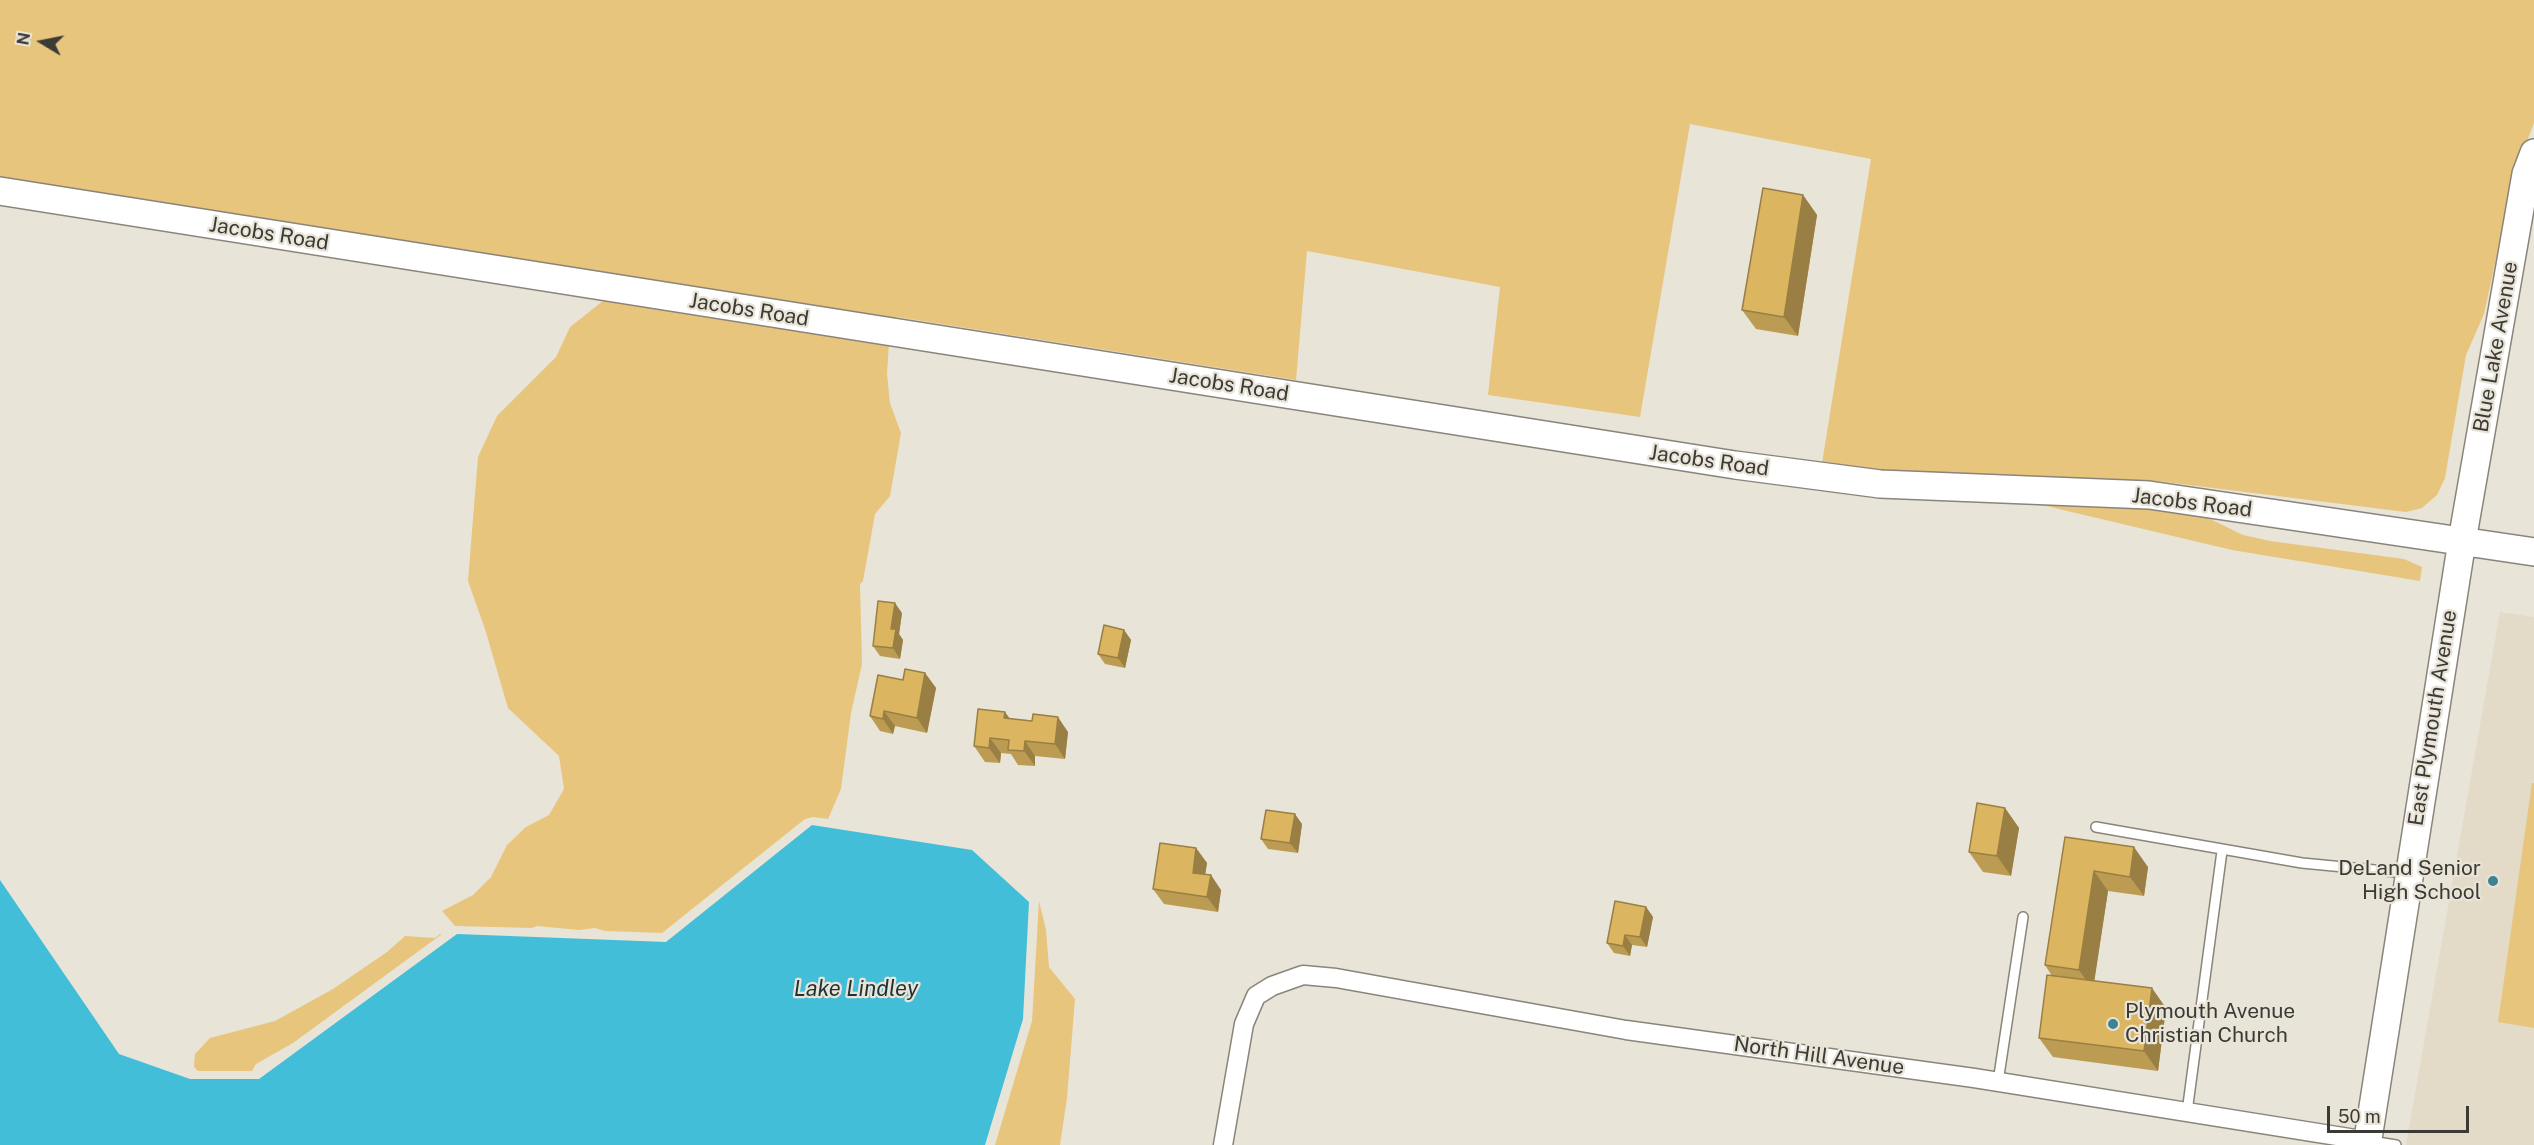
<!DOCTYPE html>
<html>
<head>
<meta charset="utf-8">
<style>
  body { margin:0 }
  #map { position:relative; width:2534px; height:1145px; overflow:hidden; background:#e9e4d8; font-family:"Public Sans",sans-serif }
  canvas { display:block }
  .north { position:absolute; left:12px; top:12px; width:60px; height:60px; -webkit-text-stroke:4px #e9e4d8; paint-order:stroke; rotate:280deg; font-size:16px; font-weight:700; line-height:24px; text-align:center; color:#3c3a35 }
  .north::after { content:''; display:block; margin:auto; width:21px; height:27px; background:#3c3a35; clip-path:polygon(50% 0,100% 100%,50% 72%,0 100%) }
  .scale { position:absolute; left:2327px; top:1106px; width:142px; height:27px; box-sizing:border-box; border:3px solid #3c3a35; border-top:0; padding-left:8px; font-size:18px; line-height:21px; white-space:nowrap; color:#3c3a35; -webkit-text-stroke:4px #e9e4d8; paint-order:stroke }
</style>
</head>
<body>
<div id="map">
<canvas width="2534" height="1145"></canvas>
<div class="north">N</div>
<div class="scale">50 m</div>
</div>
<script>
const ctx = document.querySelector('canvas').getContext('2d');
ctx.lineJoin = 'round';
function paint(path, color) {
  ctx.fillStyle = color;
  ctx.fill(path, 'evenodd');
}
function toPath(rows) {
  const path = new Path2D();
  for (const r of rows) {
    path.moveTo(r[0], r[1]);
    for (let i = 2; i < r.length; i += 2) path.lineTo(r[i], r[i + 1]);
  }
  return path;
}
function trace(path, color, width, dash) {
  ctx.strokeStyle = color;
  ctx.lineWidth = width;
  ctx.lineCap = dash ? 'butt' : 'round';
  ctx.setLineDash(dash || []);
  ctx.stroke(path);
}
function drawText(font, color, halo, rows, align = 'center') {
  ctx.font = font + ' "Public Sans",sans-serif';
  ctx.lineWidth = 4.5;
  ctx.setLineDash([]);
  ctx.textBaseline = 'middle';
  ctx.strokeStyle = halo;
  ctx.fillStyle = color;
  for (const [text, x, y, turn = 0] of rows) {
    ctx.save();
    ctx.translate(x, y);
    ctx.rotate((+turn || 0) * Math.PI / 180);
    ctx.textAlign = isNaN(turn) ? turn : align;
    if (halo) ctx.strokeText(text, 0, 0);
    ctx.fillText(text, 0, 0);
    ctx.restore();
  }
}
const built = toPath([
  [2500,612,2534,617,2534,1145,2406,1145]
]);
const green = toPath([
  [0,0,2534,0,2534,123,2515,172,2484,314,2466,355,2445,478,2437,495,2422,508,2406,512,2157,481,1889,475,1822,463,1871,159,1690,124,1640,417,1488,395,1500,287,1307,251,1296,380,897,317,894,323,0,182],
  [608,297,889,342,887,374,890,403,901,433,890,496,875,514,863,581,860,584,862,664,851,713,841,789,828,819,813,817,805,819,662,933,605,931,595,928,579,930,537,926,532,928,455,926,442,911,473,895,491,877,507,845,526,827,549,815,564,789,559,756,508,708,485,629,468,581,478,457,497,416,556,357,570,327],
  [2042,505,2148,509,2206,517,2243,535,2270,541,2404,559,2422,567,2420,581,2232,550],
  [2532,783,2534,783,2534,1028,2498,1022],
  [1039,901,1046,930,1049,967,1075,999,1067,1098,1060,1145,995,1145,1032,1021],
  [440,934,442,934,293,1043,256,1064,252,1071,198,1071,194,1067,195,1054,210,1038,275,1021,333,989,387,952,405,936,435,938]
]);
const water = toPath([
  [812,825,972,850,1029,902,1023,1019,985,1145,0,1145,0,880,119,1054,190,1079,259,1079,457,934,666,942]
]);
const lane = toPath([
  [2096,827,2302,863,2406,873],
  [1998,1082,2023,917],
  [2187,1112,2222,851],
  [2371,1141,2396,1145]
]);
const street = toPath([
  [1223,1145,1244,1024,1256,996,1272,986,1303,975,1336,978,1626,1030,1974,1078,2368,1141]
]);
const secondary = toPath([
  [0,191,1735,465,1880,484,2149,495,2534,552],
  [2367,1145,2462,541,2526,174,2534,153]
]);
const wall = toPath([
  [1803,195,1817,215,1798,336,1756,329,1742,310],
  [902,613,899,634,903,640,900,659,880,656,873,646],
  [1124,630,1131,640,1125,668,1105,664,1098,654],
  [925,673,936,688,927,733,895,726,893,734,880,731,870,716,903,680],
  [1010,719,1068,732,1065,759,1035,756,1035,766,1018,765,1011,754,1001,753,1000,763,985,762,974,746],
  [2005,808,2019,828,2011,876,1983,872,1969,852],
  [1302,824,1298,853,1268,849,1261,839],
  [2065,837,2148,867,2144,896,2108,891,2094,981,2166,1008,2158,1071,2053,1057,2039,1038,2052,976,2045,965],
  [1196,848,1207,863,1205,875,1221,890,1218,912,1164,904,1153,889],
  [1646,907,1653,917,1647,947,1632,945,1630,956,1614,953,1607,943]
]);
const shadedWall = toPath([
  [1803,195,1817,215,1798,336,1784,317],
  [895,603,902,613,899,634,903,640,900,659,893,648,891,629],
  [1124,630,1131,640,1125,668,1118,658],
  [925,673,936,688,927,733,917,718],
  [884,711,895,726,893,734,883,719],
  [1005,712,1016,727,1004,718],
  [1058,717,1068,732,1065,759,1055,744],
  [990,738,1001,753,1000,763,989,748],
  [1025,741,1035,756,1035,766,1024,751],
  [2005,808,2019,828,2011,876,1997,856],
  [1295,814,1302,824,1298,853,1290,843],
  [2134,847,2148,867,2144,896,2130,877],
  [1196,848,1207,863,1203,888,1193,873],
  [2094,871,2108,891,2093,990,2079,970],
  [1211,875,1221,890,1218,912,1207,897],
  [1646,907,1653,917,1647,947,1640,937],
  [1625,935,1632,945,1630,956,1623,946],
  [2152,988,2166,1008,2158,1071,2144,1051]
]);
const building = toPath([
  [1763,188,1803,195,1784,317,1742,310,1763,188],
  [878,601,895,603,891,629,896,629,893,648,873,646,878,601],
  [1104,625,1124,630,1118,658,1098,654,1104,625],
  [905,669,925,673,917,718,884,711,883,719,870,716,878,675,903,680,905,669],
  [978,709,1005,712,1004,718,1032,721,1033,714,1058,717,1055,744,1025,741,1024,751,1008,750,1009,740,990,738,989,748,974,746,978,709],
  [1977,803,2005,808,1997,856,1969,852,1977,803],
  [1266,810,1295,814,1290,843,1261,839,1266,810],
  [2065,837,2134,847,2130,877,2094,871,2079,970,2045,965,2065,837],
  [1160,843,1196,848,1193,873,1211,875,1207,897,1153,889,1160,843],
  [1615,901,1646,907,1640,937,1625,935,1623,946,1607,943,1615,901],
  [2047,975,2152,988,2144,1051,2039,1038,2047,975]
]);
const markers = [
  [2493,881,6,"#3f8292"],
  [2113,1024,6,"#3f8292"]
];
const streetNames = [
  ["Jacobs Road",269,234,9],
  ["Jacobs Road",749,310,9],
  ["Blue Lake Avenue",2496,347,-80],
  ["Jacobs Road",1229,385,9],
  ["Jacobs Road",1709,461,8],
  ["Jacobs Road",2192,503,7],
  ["East Plymouth Avenue",2433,718,-81],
  ["North Hill Avenue",1819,1056,8]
];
const poiNames = [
  ["DeLand Senior",2481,869],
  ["High School",2481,893],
  ["Plymouth Avenue",2125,1012,"left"],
  ["Christian Church",2125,1036,"left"]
];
const waterNames = [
  ["Lake Lindley",856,989]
];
paint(built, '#e3dac7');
paint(green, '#e7c57d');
paint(water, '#42bed9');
trace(lane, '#8a847a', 12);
trace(street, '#8a847a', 21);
trace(secondary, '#8a847a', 30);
trace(lane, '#fff', 9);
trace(street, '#fff', 18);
trace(secondary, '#fff', 27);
paint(wall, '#bc9c53');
paint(shadedWall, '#997f43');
paint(building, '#dbb560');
trace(building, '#997f43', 1.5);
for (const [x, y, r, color] of markers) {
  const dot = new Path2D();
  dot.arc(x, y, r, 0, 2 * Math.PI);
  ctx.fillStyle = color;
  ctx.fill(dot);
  trace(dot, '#e9e4d8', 2);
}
drawText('21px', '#3c3a35', '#e9e4d8', streetNames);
drawText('21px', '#3c3a35', '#e9e4d8', poiNames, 'right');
drawText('italic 22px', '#1d3237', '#e9e4d8', waterNames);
</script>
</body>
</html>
